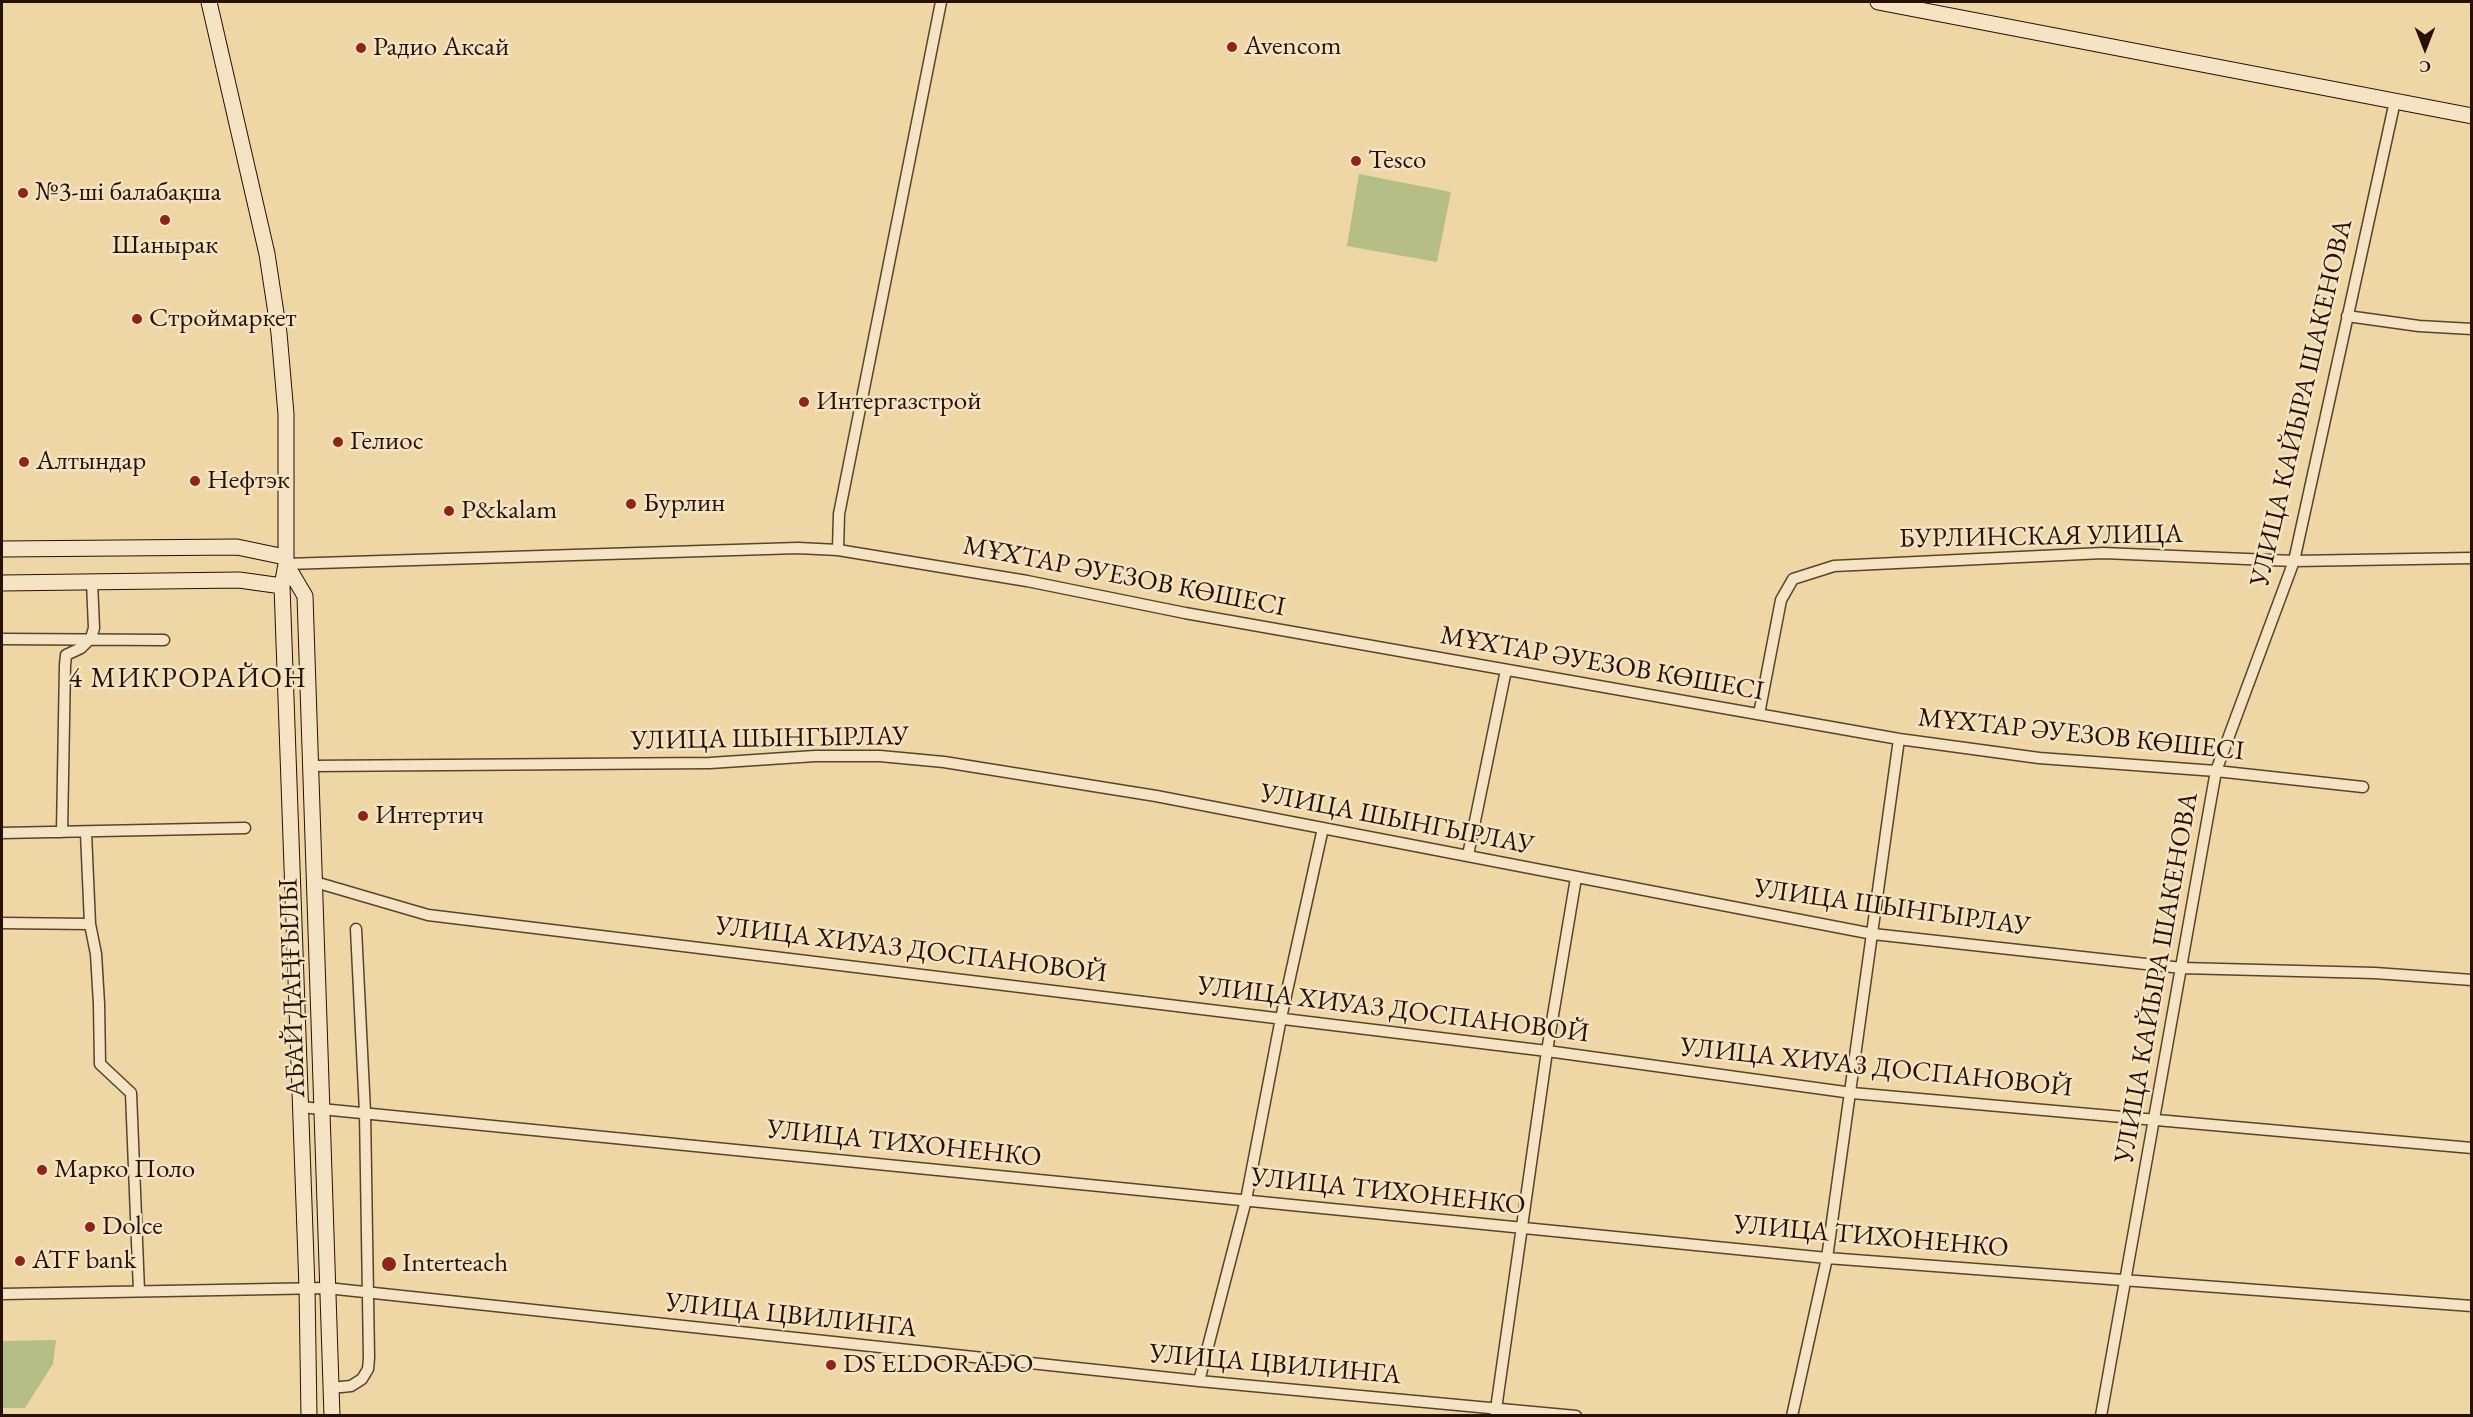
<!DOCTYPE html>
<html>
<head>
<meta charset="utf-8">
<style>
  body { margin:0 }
  #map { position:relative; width:2473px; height:1417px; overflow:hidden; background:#eed6a5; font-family:"EB Garamond",serif }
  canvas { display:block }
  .frame { position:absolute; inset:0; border:3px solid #281005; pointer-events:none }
  .north { position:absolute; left:2395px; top:18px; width:60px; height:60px; -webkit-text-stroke:4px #f4e4c4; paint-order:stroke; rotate:180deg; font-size:16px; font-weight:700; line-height:24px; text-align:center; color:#281005 }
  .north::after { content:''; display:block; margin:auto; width:21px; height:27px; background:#281005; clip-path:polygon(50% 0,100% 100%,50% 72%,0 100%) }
</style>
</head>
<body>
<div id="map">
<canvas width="2473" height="1417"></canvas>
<div class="frame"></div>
<div class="north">С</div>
</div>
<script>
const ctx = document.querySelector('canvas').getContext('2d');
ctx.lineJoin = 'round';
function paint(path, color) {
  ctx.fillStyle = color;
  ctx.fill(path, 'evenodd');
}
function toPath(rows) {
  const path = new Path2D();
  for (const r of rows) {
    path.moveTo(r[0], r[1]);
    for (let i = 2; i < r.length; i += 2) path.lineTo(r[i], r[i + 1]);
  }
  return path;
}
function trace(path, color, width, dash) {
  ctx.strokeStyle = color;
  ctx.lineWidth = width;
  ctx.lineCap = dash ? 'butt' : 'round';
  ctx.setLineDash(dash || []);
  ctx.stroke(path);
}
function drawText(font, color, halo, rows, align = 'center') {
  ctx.font = font + ' "EB Garamond",serif';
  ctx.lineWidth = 5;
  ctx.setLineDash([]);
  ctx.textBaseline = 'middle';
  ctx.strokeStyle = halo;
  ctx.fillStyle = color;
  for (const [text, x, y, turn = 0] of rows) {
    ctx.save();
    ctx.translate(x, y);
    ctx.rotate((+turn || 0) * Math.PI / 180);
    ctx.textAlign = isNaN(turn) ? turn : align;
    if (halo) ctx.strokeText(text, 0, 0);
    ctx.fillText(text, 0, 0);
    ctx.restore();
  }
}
const green = toPath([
  [1359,174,1451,192,1437,262,1347,246],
  [56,1340,53,1364,25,1408,2,1408,2,1341]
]);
const street = toPath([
  [2347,316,2419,326,2472,329],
  [838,550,839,514,941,2],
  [286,564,798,548,838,550,1027,581,1185,613,1899,739,2039,758,2216,771,2363,787],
  [2,639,164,640],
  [1759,714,1781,600,1793,579,1834,566,2103,553,2294,561,2472,558],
  [311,766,710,763,815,756,880,756,944,762,1156,796,1873,934,2182,968,2375,973,2472,980],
  [62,832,65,665,66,655,81,648,91,638,94,628,92,582],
  [2,833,245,828],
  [86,833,90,924,96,954,99,1004,100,1064,131,1093,139,1291],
  [1468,855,1506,670],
  [315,882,428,915,1547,1051,1852,1093,2472,1148],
  [2,923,90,924],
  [301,1107,1827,1258,2472,1306],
  [2,1294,327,1288,1199,1381,1576,1416],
  [1199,1381,1246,1200,1281,1018,1323,828],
  [331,1388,351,1386,362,1379,368,1369,369,1358,365,1112,356,929],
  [1495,1416,1547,1051,1576,878],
  [1792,1416,1827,1258,1899,739],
  [2101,1416,2216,771,2294,561,2395,101]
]);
const secondary = toPath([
  [209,2,267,254,279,333,286,414,286,564,282,586,307,1288,309,1416],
  [1878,2,2472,116],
  [2,549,237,547,285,557],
  [286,564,305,596,332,1416],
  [2,583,239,580,282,586]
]);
const markers = [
  [1232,47,6,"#8f2418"],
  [361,48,6,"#8f2418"],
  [1356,161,6,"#8f2418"],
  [23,193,6,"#8f2418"],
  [165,220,6,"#8f2418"],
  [137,319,6,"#8f2418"],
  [804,402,6,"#8f2418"],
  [338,442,6,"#8f2418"],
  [24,462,6,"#8f2418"],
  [195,481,6,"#8f2418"],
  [631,504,6,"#8f2418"],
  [449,511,6,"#8f2418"],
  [363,816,6,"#8f2418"],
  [42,1170,6,"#8f2418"],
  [90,1227,6,"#8f2418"],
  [20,1261,6,"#8f2418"],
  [389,1264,8,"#8f2418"],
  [831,1365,6,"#8f2418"]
];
const poiNames = [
  ["Avencom",1244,47],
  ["Радио Аксай",373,48],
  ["Tesco",1368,161],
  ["№3-ші балабақша",35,193],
  ["Шанырак",165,246,"center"],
  ["Строймаркет",149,319],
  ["Интергазстрой",816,402],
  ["Гелиос",350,442],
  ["Алтындар",36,462],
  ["Нефтэк",207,481],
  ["Бурлин",643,504],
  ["P&kalam",461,511],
  ["Интертич",375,816],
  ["Марко Поло",54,1170],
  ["Dolce",102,1227],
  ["ATF bank",32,1261],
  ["Interteach",402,1264],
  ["DS ELDORADO",843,1365]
];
const streetNames = [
  ["УЛИЦА КАЙЫРА ШАКЕНОВА",2302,403,-77],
  ["БУРЛИНСКАЯ УЛИЦА",2041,537,-1],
  ["МҰХТАР ӘУЕЗОВ КӨШЕСІ",1124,577,11],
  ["МҰХТАР ӘУЕЗОВ КӨШЕСІ",1602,664,10],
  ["МҰХТАР ӘУЕЗОВ КӨШЕСІ",2081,735,6],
  ["УЛИЦА ШЫНГЫРЛАУ",770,739,-1],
  ["УЛИЦА ШЫНГЫРЛАУ",1397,820,11],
  ["УЛИЦА ШЫНГЫРЛАУ",1892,908,8],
  ["УЛИЦА ХИУАЗ ДОСПАНОВОЙ",911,950,7],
  ["УЛИЦА КАЙЫРА ШАКЕНОВА",2157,978,-80],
  ["АБАЙ ДАҢҒЫЛЫ",293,988,-92],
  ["УЛИЦА ХИУАЗ ДОСПАНОВОЙ",1393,1010,7],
  ["УЛИЦА ХИУАЗ ДОСПАНОВОЙ",1876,1068,6],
  ["УЛИЦА ТИХОНЕНКО",904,1144,6],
  ["УЛИЦА ТИХОНЕНКО",1388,1192,6],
  ["УЛИЦА ТИХОНЕНКО",1871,1237,5],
  ["УЛИЦА ЦВИЛИНГА",791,1316,6],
  ["УЛИЦА ЦВИЛИНГА",1275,1365,5]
];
const neighbourhoodNames = [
  ["4 МИКРОРАЙОН",188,679]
];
paint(green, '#b6be88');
trace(street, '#5a422d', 13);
trace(secondary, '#281005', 17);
trace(street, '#f4e4c4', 10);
trace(secondary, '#f4e4c4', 15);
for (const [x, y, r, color] of markers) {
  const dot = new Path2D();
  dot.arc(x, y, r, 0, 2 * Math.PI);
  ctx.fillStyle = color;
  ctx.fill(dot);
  trace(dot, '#f4e4c4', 2);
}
drawText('27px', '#281005', '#f4e4c4', poiNames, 'left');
drawText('27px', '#281005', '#f4e4c4', streetNames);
ctx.letterSpacing = '1.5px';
drawText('28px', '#281005', '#f4e4c4', neighbourhoodNames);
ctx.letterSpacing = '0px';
</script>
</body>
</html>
